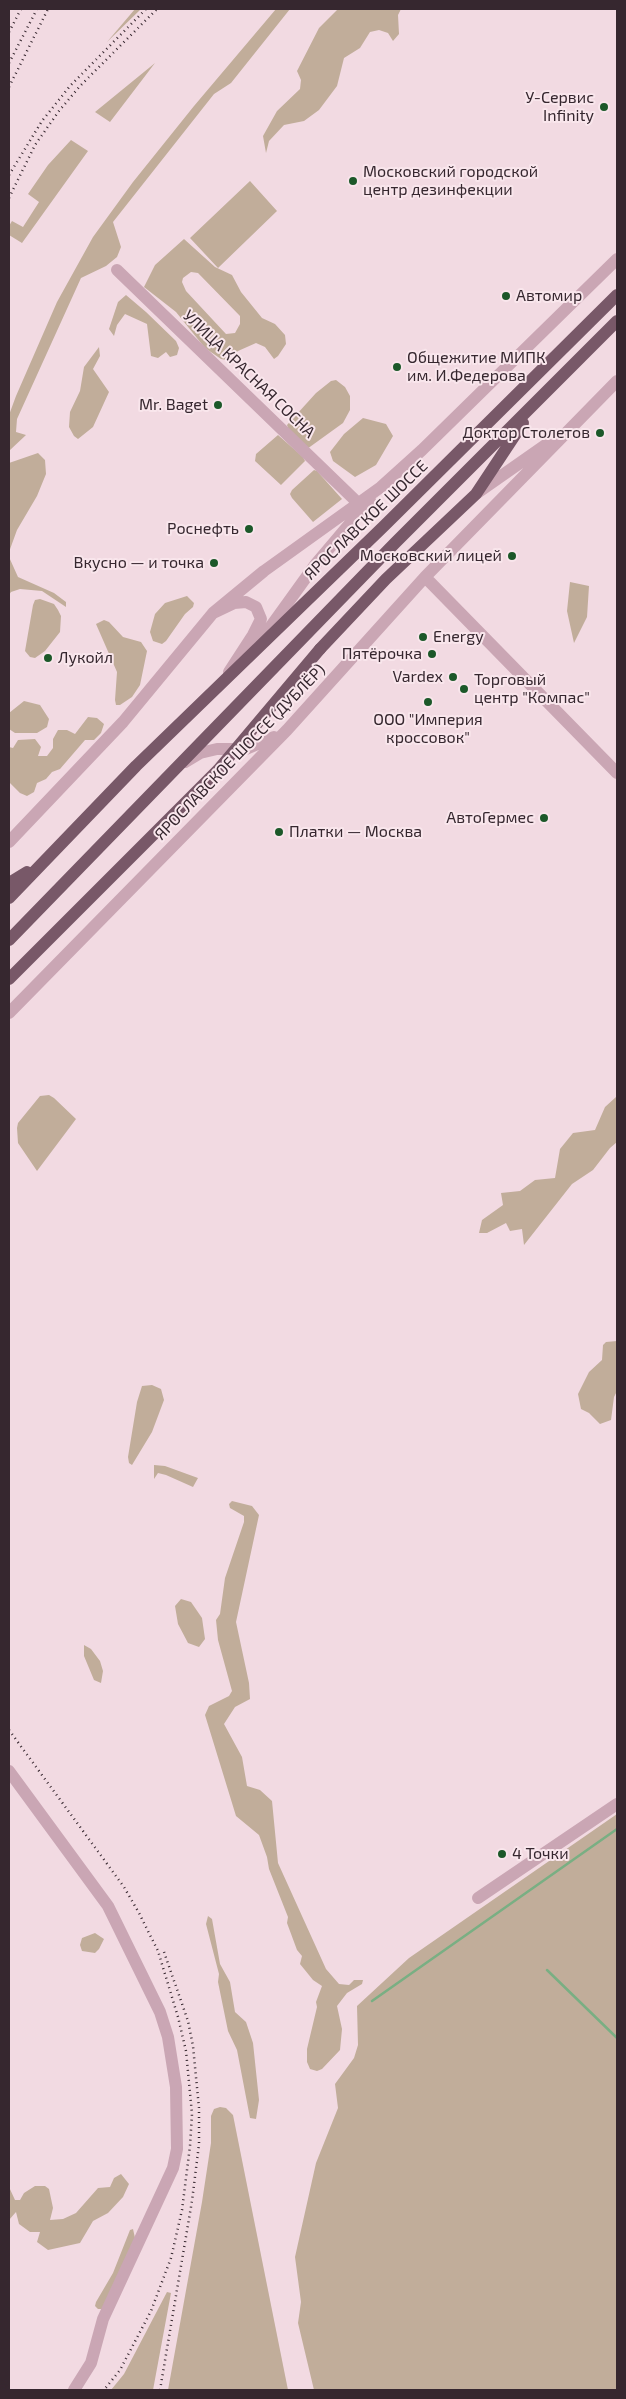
<!DOCTYPE html>
<html>
<head>
<meta charset="utf-8">
<style>
  body { margin:0 }
  #map { position:relative; width:626px; height:2399px; overflow:hidden; background:#f2dae2; font-family:"Exo 2",sans-serif }
  canvas { display:block }
  .frame { position:absolute; inset:0; border:10px solid #36272f; pointer-events:none }
</style>
</head>
<body>
<div id="map">
<canvas width="626" height="2399"></canvas>
<div class="frame"></div>
</div>
<script>
const ctx = document.querySelector('canvas').getContext('2d');
ctx.lineJoin = 'round';
function paint(path, color) {
  ctx.fillStyle = color;
  ctx.fill(path, 'evenodd');
}
function toPath(rows) {
  const path = new Path2D();
  for (const r of rows) {
    path.moveTo(r[0], r[1]);
    for (let i = 2; i < r.length; i += 2) path.lineTo(r[i], r[i + 1]);
  }
  return path;
}
function trace(path, color, width, dash) {
  ctx.strokeStyle = color;
  ctx.lineWidth = width;
  ctx.lineCap = dash ? 'butt' : 'round';
  ctx.setLineDash(dash || []);
  ctx.stroke(path);
}
function drawText(font, color, halo, rows, align = 'center') {
  ctx.font = font + ' "Exo 2",sans-serif';
  ctx.lineWidth = 4;
  ctx.setLineDash([]);
  ctx.textBaseline = 'middle';
  ctx.strokeStyle = halo;
  ctx.fillStyle = color;
  for (const [text, x, y, turn = 0] of rows) {
    ctx.save();
    ctx.translate(x, y);
    ctx.rotate((+turn || 0) * Math.PI / 180);
    ctx.textAlign = isNaN(turn) ? turn : align;
    if (halo) ctx.strokeText(text, 0, 0);
    ctx.fillText(text, 0, 0);
    ctx.restore();
  }
}
const green = toPath([
  [135,9,141,9,107,42],
  [276,9,290,9,231,83,214,94,113,222,121,247,117,257,106,266,81,278,17,419,16,432,26,435,9,451,9,415,16,396,57,302,93,237,133,182,194,106],
  [338,9,401,9,398,15,399,34,393,41,388,33,379,30,370,32,360,48,344,58,337,86,319,110,304,121,284,125,269,141,266,153,263,136,277,111,300,89,301,80,297,71,319,28],
  [155,63,110,122,95,112],
  [71,140,88,151,22,243,9,235,9,226,12,221,23,227,39,202,28,194,48,165],
  [250,181,277,211,218,268,190,238],
  [184,239,215,267,232,275,241,292,262,318,275,324,285,335,286,344,278,356,274,359,265,347,256,343,238,351,226,360,221,359,205,348,176,312,144,287,155,265],
  [191,272,198,273,240,316,240,324,235,333,226,334,186,291,182,282,183,278],
  [126,295,146,312,176,341,179,348,177,355,170,357,166,352,158,358,151,356,147,324,125,314,117,325,114,336,109,329,118,302],
  [99,347,100,356,93,369,109,392,93,427,78,439,74,436,69,427,70,412,80,391,84,367],
  [336,380,345,387,350,396,350,410,343,423,307,449,290,433,287,425,316,393,331,381],
  [363,418,386,424,393,436,376,465,355,477,333,461,330,452,344,434],
  [278,435,303,457,305,461,281,485,255,461,256,454],
  [38,453,45,460,46,474,37,496,17,530,9,552,9,463],
  [314,470,317,471,342,499,313,522,292,498,290,494,292,490],
  [9,557,18,577,54,593,66,602,66,607,42,591,20,589,11,592,9,595],
  [570,582,589,586,587,617,574,643,567,611],
  [187,596,194,603,193,607,185,614,166,641,162,644,153,641,150,632,155,614,165,603],
  [40,599,54,604,58,610,61,616,60,632,45,651,35,658,30,657,25,651,33,605,35,600],
  [104,620,109,622,123,637,141,642,147,651,140,685,132,697,120,705,116,705,115,700,117,672,96,624],
  [24,701,40,705,49,719,47,727,37,733,15,733,9,729,9,713],
  [88,717,97,718,104,724,101,733,94,740,85,740,60,769,52,772,46,779,37,783,34,792,27,796,20,793,9,782,9,747,13,748,18,740,35,739,41,747,38,756,47,756,53,748,53,739,58,730,67,730,75,734],
  [49,1095,54,1098,76,1119,37,1171,18,1143,17,1128,18,1123,40,1096],
  [616,1097,617,1142,610,1148,593,1170,572,1184,524,1245,522,1229,510,1231,506,1223,487,1233,479,1233,482,1220,503,1205,501,1193,520,1191,535,1180,555,1178,560,1149,573,1133,595,1130,605,1107],
  [617,1341,617,1391,614,1397,611,1420,600,1424,589,1413,581,1409,578,1394,589,1372,602,1360,603,1345,606,1342],
  [152,1385,161,1389,164,1400,152,1432,132,1465,129,1463,128,1457,137,1402,142,1386],
  [154,1465,165,1466,198,1478,193,1487,166,1475,158,1473,154,1479],
  [232,1501,252,1506,259,1515,236,1622,249,1683,250,1699,235,1707,224,1724,242,1757,247,1786,260,1790,272,1801,278,1863,326,1969,339,1984,349,1985,354,1980,363,1980,362,1984,347,1993,337,2006,342,2029,340,2050,322,2069,317,2071,310,2069,307,2062,307,2049,317,2007,316,2002,322,1986,313,1980,300,1964,302,1956,297,1950,287,1923,288,1917,269,1869,267,1857,259,1835,236,1816,205,1715,209,1706,229,1696,232,1691,218,1640,216,1620,220,1614,225,1578,244,1522,244,1516,230,1508,229,1504],
  [181,1599,191,1602,202,1618,205,1639,199,1647,188,1643,178,1624,175,1606],
  [84,1645,91,1649,100,1661,103,1671,101,1683,94,1680,84,1656],
  [617,1814,617,2390,314,2390,298,2323,301,2302,295,2257,316,2163,338,2108,335,2084,354,2058,358,2045,357,2006,409,1958],
  [208,1916,212,1919,220,1964,230,1982,235,2012,246,2022,253,2043,259,2100,256,2119,250,2118,237,2050,228,2031,218,1982,219,1974,206,1924],
  [95,1933,104,1939,99,1949,95,1953,82,1951,80,1945,82,1938],
  [220,2107,226,2108,233,2115,288,2390,168,2390,202,2202,211,2143,211,2116,214,2109],
  [121,2174,129,2184,123,2197,108,2213,93,2221,80,2243,48,2250,37,2242,40,2232,30,2232,19,2224,16,2212,9,2220,9,2187,15,2200,20,2200,24,2193,35,2186,45,2186,49,2189,53,2208,50,2220,63,2219,76,2213,98,2188,110,2187,114,2178],
  [133,2229,135,2238,103,2309,98,2309,95,2306,96,2302,113,2273,130,2230],
  [167,2292,171,2293,153,2390,111,2390,124,2374]
]);
const stream = toPath([
  [547,1970,617,2038],
  [372,2001,617,1829]
]);
const minor = toPath([
  [117,270,358,503],
  [477,493,547,444],
  [425,577,617,773],
  [213,613,264,571,381,487,422,450,617,259],
  [261,640,315,565,370,500],
  [185,762,200,753,217,749,246,749,274,737],
  [9,842,123,722,213,613,234,603,246,602,256,607,261,619,253,635,229,672],
  [9,1013,287,730,425,577,617,381],
  [9,1771,108,1906,160,2012,168,2037,176,2087,177,2149,173,2168,103,2319,91,2363,74,2390],
  [478,1898,617,1804]
]);
const major = toPath([
  [320,649,386,579,476,494,523,423],
  [9,883,27,872],
  [9,898,136,766,384,526,617,295],
  [9,940,395,543,617,321]
]);
const rail = toPath([
  [9,32,21,9],
  [9,63,37,9],
  [9,87,48,9],
  [9,175,42,121,70,86,146,9],
  [9,198,35,145,59,111,80,86,157,9],
  [9,1730,124,1887,139,1913,158,1951,178,2017,186,2051,192,2114,190,2146,182,2210,171,2258,151,2311,120,2370,104,2390],
  [160,2390,192,2201,199,2144,199,2108,193,2046,188,2021,164,1952]
]);
const majorBridge = toPath([
  [9,979,218,770,320,649]
]);
const markers = [
  [604,107,5,"#1c5829"],
  [353,181,5,"#1c5829"],
  [506,296,5,"#1c5829"],
  [397,367,5,"#1c5829"],
  [218,405,5,"#1c5829"],
  [600,433,5,"#1c5829"],
  [249,529,5,"#1c5829"],
  [512,556,5,"#1c5829"],
  [214,563,5,"#1c5829"],
  [423,637,5,"#1c5829"],
  [432,654,5,"#1c5829"],
  [48,658,5,"#1c5829"],
  [453,677,5,"#1c5829"],
  [464,689,5,"#1c5829"],
  [428,702,5,"#1c5829"],
  [544,818,5,"#1c5829"],
  [279,832,5,"#1c5829"],
  [502,1854,5,"#1c5829"]
];
const poiNames = [
  ["У-Сервис",594,98],
  ["Infinity",594,116],
  ["Московский городской",363,172,"left"],
  ["центр дезинфекции",363,190,"left"],
  ["Автомир",516,296,"left"],
  ["Общежитие МИПК",407,358,"left"],
  ["им. И.Федерова",407,376,"left"],
  ["Mr. Baget",208,405],
  ["Доктор Столетов",590,433],
  ["Роснефть",239,529],
  ["Московский лицей",502,556],
  ["Вкусно — и точка",204,563],
  ["Energy",433,637,"left"],
  ["Пятёрочка",422,654],
  ["Лукойл",58,658,"left"],
  ["Vardex",443,677],
  ["Торговый",474,680,"left"],
  ["центр \"Компас\"",474,698,"left"],
  ["ООО \"Империя",428,720,"center"],
  ["кроссовок\"",428,738,"center"],
  ["АвтоГермес",534,818],
  ["Платки — Москва",289,832,"left"],
  ["4 Точки",512,1854,"left"]
];
const streetNames = [
  ["УЛИЦА КРАСНАЯ СОСНА",249,374,44],
  ["ЯРОСЛАВСКОЕ ШОССЕ",366,520,-44],
  ["ЯРОСЛАВСКОЕ ШОССЕ (ДУБЛЁР)",240,752,-46]
];
paint(green, '#c1ad9a');
trace(stream, '#79af83', 2.5);
trace(minor, '#caa6b4', 12);
trace(major, '#785868', 12);
trace(rail, '#36272f', 2.5, [1, 4]);
trace(majorBridge, '#785868', 12);
for (const [x, y, r, color] of markers) {
  const dot = new Path2D();
  dot.arc(x, y, r, 0, 2 * Math.PI);
  ctx.fillStyle = color;
  ctx.fill(dot);
  trace(dot, '#f9e6ec', 2);
}
drawText('16px', '#36272f', '#f9e6ec', poiNames, 'right');
drawText('16px', '#36272f', '#f9e6ec', streetNames);
</script>
</body>
</html>
